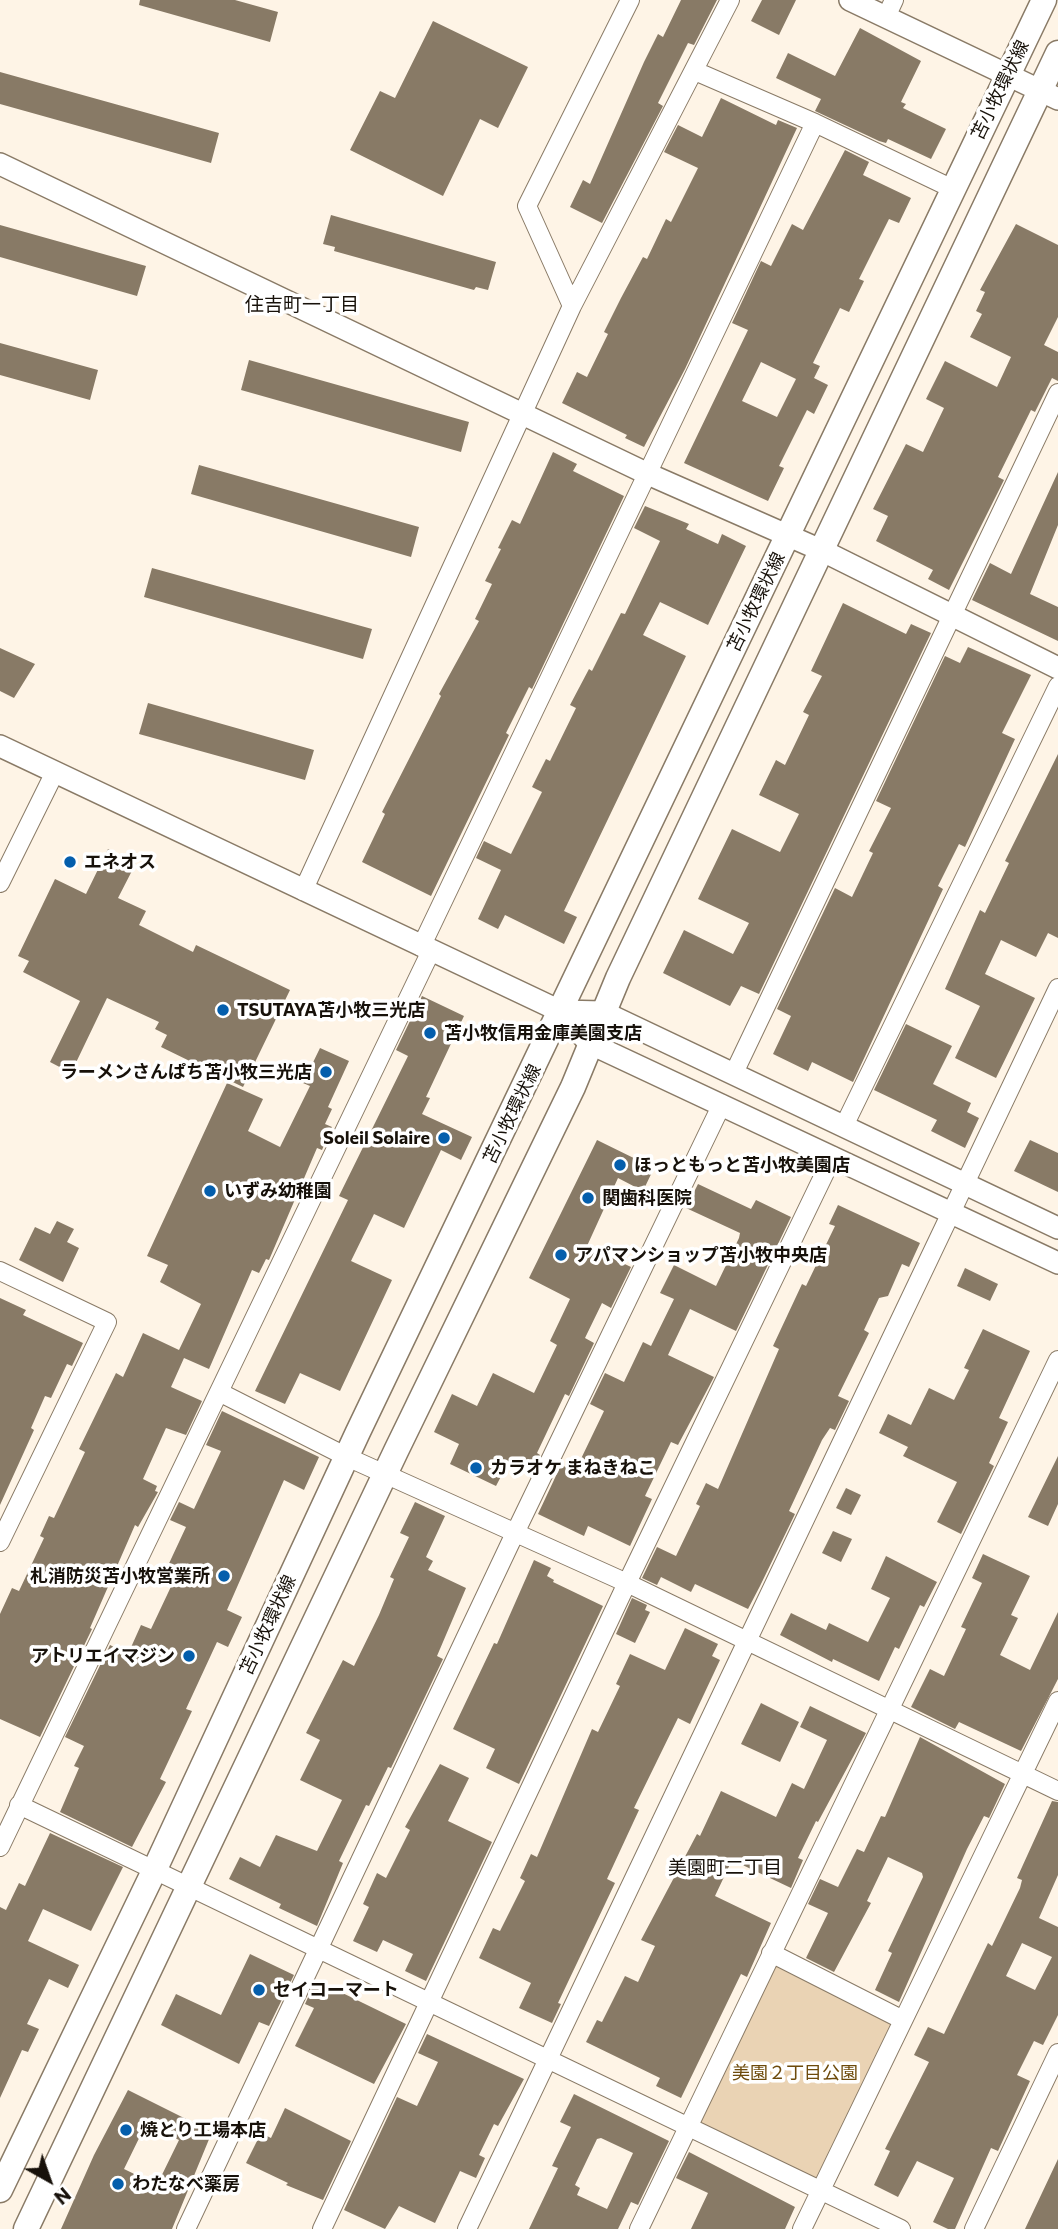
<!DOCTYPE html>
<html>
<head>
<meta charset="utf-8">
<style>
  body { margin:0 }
  #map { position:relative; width:1058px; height:2229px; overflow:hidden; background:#fef4e6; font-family:Commissioner,sans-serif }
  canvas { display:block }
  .north { position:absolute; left:14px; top:2145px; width:70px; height:70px; -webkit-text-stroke:5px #fff; paint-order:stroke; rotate:140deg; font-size:19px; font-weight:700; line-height:28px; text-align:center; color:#17110a }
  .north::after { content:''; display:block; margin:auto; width:24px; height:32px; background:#17110a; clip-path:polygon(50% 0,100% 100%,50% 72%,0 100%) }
</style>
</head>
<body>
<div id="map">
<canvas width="1058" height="2229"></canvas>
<div class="north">N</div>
</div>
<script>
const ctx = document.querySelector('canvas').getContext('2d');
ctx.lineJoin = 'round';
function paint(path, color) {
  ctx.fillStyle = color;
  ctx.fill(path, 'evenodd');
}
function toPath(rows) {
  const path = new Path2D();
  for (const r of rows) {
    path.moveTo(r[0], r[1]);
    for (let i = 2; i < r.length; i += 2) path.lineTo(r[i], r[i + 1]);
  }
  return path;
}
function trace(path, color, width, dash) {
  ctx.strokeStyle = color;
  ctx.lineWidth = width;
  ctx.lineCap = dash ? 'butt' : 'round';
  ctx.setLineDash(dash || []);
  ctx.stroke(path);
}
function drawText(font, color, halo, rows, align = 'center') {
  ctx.font = font + ' Commissioner,"Noto Sans JP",sans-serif';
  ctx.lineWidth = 7;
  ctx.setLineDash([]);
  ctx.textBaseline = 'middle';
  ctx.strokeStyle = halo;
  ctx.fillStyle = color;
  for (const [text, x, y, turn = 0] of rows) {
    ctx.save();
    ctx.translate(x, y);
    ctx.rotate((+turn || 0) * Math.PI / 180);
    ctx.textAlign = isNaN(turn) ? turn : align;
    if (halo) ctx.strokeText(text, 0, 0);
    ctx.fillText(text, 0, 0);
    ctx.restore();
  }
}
const green = toPath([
  [771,1953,903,2020,821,2189,687,2126]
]);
const building = toPath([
  [140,0,235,0,278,12,270,42,139,5],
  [681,0,717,0,694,45,688,43,658,103,663,106,602,223,570,207,583,180,590,184,644,62,658,34,663,37],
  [762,0,796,0,779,35,751,21],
  [433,21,528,67,498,128,480,119,443,196,350,150,380,91,395,98],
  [860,28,921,61,901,102,906,104,903,108,946,129,931,159,888,139,886,143,879,141,815,111,821,99,776,78,788,53,835,76],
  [0,72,219,133,211,163,0,104],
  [721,98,776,125,778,120,797,128,685,369,644,447,625,438,627,435,562,403,577,372,587,377,608,334,604,332,621,298,643,257,647,259,666,219,671,222,698,168,664,152,678,125,702,137],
  [845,150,869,162,863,175,911,198,899,223,889,219,859,279,864,281,849,312,840,308,813,363,820,366,814,378,828,385,814,414,807,410,779,466,784,468,768,501,684,463,748,330,732,323,761,261,771,266,792,224,803,230],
  [761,362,796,379,777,417,742,401],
  [331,215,496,262,488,290,476,287,474,290,334,251,335,247,323,244],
  [1016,224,1058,245,1058,317,1044,345,1058,352,1058,381,1052,378,1035,412,1031,410,998,477,1004,480,949,590,928,579,933,570,876,541,888,516,873,509,906,444,923,452,944,408,926,399,945,361,997,387,1011,357,970,337,982,314,976,311,985,292,980,290],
  [0,225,146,266,137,296,0,257],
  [0,343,98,370,90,400,0,375],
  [249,360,469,422,461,452,241,390],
  [553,452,577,464,573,471,624,496,532,689,529,687,506,733,509,735,431,896,362,862,385,814,382,812,441,696,439,694,479,621,475,619,492,584,485,581,501,549,498,548,512,520,520,524],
  [199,465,419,527,411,557,191,494],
  [1058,472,1058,525,1030,594,1058,607,1058,641,972,600,990,563,1011,574],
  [645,506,689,524,686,529,718,544,722,534,746,546,708,625,660,602,643,635,686,656,564,911,577,917,564,944,505,915,498,929,478,919,501,870,476,858,484,841,511,854,542,792,532,787,546,759,550,761,576,708,570,705,589,669,592,671,621,613,625,614,660,541,634,528],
  [152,568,372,629,363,659,144,597],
  [843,603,906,634,911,624,931,633,759,994,741,986,730,1006,663,973,684,930,733,954,749,923,698,899,732,829,780,852,799,814,759,795,776,760,785,765,809,715,803,712,822,676,811,671],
  [968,647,1031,675,1002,733,1015,739,965,847,959,844,938,886,943,889,853,1082,812,1062,808,1071,773,1054,791,1016,777,1009,835,888,852,897,873,853,869,851,891,808,876,801,945,656,960,663],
  [0,648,35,664,14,698,0,691],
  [148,703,314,750,305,780,139,734],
  [1058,754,1058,938,1048,933,1036,957,1001,940,985,974,1035,998,996,1078,955,1058,980,1006,945,989,980,910,985,913,1009,863,1005,861],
  [108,849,136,863,118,898,146,911,139,925,193,952,196,945,290,990,243,1087,161,1047,167,1035,155,1029,159,1022,107,998,71,1073,50,1062,80,1001,23,972,29,961,18,956,55,879,86,894],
  [422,996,464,1016,426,1097,430,1098,422,1114,472,1137,461,1160,441,1150,404,1228,374,1214,351,1261,392,1280,340,1391,300,1373,285,1404,255,1391,348,1200,339,1196,408,1056,396,1050],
  [906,1024,952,1046,933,1084,971,1103,967,1112,979,1118,965,1148,931,1131,937,1120,874,1090],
  [320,1048,349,1061,328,1107,332,1109,325,1124,332,1127,322,1150,317,1148,269,1260,266,1259,259,1273,252,1270,209,1369,184,1358,171,1387,202,1401,186,1435,166,1428,143,1479,157,1486,155,1491,158,1492,138,1527,135,1525,90,1628,92,1629,40,1737,0,1719,0,1614,12,1588,19,1591,44,1538,40,1536,49,1516,54,1518,85,1452,79,1449,116,1373,123,1377,143,1333,179,1350,201,1304,160,1282,168,1265,147,1256,227,1083,263,1099,248,1131,280,1147,310,1086,303,1083],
  [597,1140,654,1168,643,1191,618,1178,587,1246,631,1267,611,1308,602,1303,585,1338,594,1343,569,1396,565,1394,537,1453,540,1455,531,1474,508,1463,496,1486,450,1464,459,1444,434,1432,452,1394,477,1406,493,1373,534,1393,557,1345,550,1341,570,1299,529,1278],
  [1030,1140,1058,1153,1058,1192,1014,1171],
  [698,1184,751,1209,756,1200,791,1217,736,1331,690,1309,668,1355,714,1377,678,1445,671,1442,645,1496,652,1499,630,1546,588,1526,584,1536,538,1514,561,1465,568,1468,571,1461,578,1465,604,1411,590,1404,605,1373,624,1382,643,1342,651,1346,674,1299,660,1293,674,1265,716,1286,739,1238,740,1233,686,1208],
  [838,1205,920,1243,909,1267,902,1264,888,1296,879,1298,864,1330,869,1333,838,1396,849,1401,835,1430,830,1428,822,1440,789,1511,795,1514,760,1586,748,1609,695,1584,691,1592,661,1577,657,1585,642,1578,657,1547,676,1556,700,1506,696,1504,706,1483,718,1489,779,1349,773,1346,802,1284,806,1286,835,1226,829,1224],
  [57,1221,74,1229,67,1242,79,1248,63,1282,19,1260,35,1227,50,1234],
  [965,1268,998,1284,990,1301,957,1286],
  [0,1298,26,1310,23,1315,83,1343,72,1366,67,1364,51,1398,45,1396,31,1428,34,1430,0,1505],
  [983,1329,1030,1351,999,1418,1008,1422,989,1463,994,1466,961,1534,937,1522,957,1482,903,1456,908,1447,879,1433,888,1414,911,1425,929,1388,954,1400,969,1370,964,1368],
  [222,1411,319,1457,304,1490,284,1480,227,1610,242,1617,228,1647,217,1642,186,1709,192,1711,160,1779,166,1782,132,1847,60,1812,79,1768,74,1766,84,1746,65,1737,110,1645,128,1654,141,1625,151,1629,176,1576,165,1572,186,1527,170,1520,179,1502,194,1509,221,1451,206,1445],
  [1058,1456,1058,1504,1048,1526,1028,1517],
  [846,1488,861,1495,851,1515,836,1508],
  [415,1502,445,1516,426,1557,433,1561,428,1570,466,1588,437,1656,443,1659,391,1768,388,1767,369,1806,366,1805,339,1861,343,1863,317,1926,279,1908,281,1904,229,1879,240,1857,260,1867,276,1835,317,1851,342,1800,300,1780,320,1740,306,1733,343,1660,354,1666,379,1615,394,1579,390,1577,409,1537,400,1533],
  [833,1531,852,1539,841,1562,822,1553],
  [983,1554,1030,1576,1011,1615,1018,1618,1000,1655,1030,1670,1058,1612,1058,1679,1021,1751,959,1722,955,1729,911,1707,930,1669,944,1676,966,1629,961,1627,982,1583,972,1578],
  [886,1556,937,1582,924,1607,920,1605,899,1649,895,1647,879,1681,833,1659,832,1662,780,1635,791,1613,826,1630,829,1623,868,1642,890,1598,871,1589],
  [534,1560,551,1568,547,1576,554,1580,553,1582,603,1606,519,1784,486,1768,495,1749,453,1729,494,1643,497,1644],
  [632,1598,647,1605,645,1610,650,1612,635,1643,616,1634],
  [685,1628,718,1644,712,1656,720,1660,690,1724,678,1718,634,1808,639,1810,607,1879,615,1883,558,2003,561,2004,552,2023,519,2008,531,1983,479,1958,493,1928,500,1931,525,1881,520,1878,531,1854,537,1857,592,1729,598,1732,620,1686,616,1684,630,1654,665,1670],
  [761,1703,799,1722,780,1762,741,1744],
  [810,1706,866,1733,818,1822,816,1821,798,1858,803,1860,791,1888,732,1860,715,1896,771,1923,747,1977,741,1974,681,2098,656,2086,660,2078,586,2042,597,2020,602,2022,625,1976,638,1982,655,1946,641,1940,697,1834,700,1836,721,1791,776,1817,792,1783,804,1789,827,1740,800,1727],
  [920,1737,1005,1784,989,1818,984,1816,967,1849,899,2002,875,1990,892,1953,888,1951,923,1877,922,1873,888,1857,867,1901,871,1903,834,1972,806,1958,828,1913,808,1904,820,1879,838,1887,857,1849,864,1852,881,1816,885,1817],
  [440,1764,469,1778,448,1821,492,1842,426,1981,405,1971,413,1954,383,1940,377,1952,353,1941,369,1907,363,1904,377,1873,386,1878,410,1830,405,1827],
  [1052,1801,1058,1802,1058,1875,1039,1918,1058,1927,1058,2015,1043,2045,1034,2041,1017,2075,1030,2081,998,2151,991,2148,955,2229,948,2229,933,2222,954,2178,917,2161,898,2197,874,2185,890,2151,885,2149,929,2062,914,2055,928,2027,944,2034,988,1943,992,1946,1020,1888,1022,1880,1017,1878],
  [1022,1943,1052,1957,1035,1990,1006,1976],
  [50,1833,123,1867,91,1931,43,1909,28,1941,79,1965,68,1988,49,1979,27,2024,39,2029,28,2052,22,2050,0,2098,0,1907,6,1910,19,1883,25,1886],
  [250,1954,294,1975,269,2026,259,2022,239,2064,161,2025,176,1994,221,2015],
  [320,1982,406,2024,374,2084,295,2046,314,2008,305,2004,314,1984,318,1986],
  [427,2034,524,2079,498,2126,494,2124,479,2155,485,2158,476,2178,460,2171,435,2223,399,2206,385,2229,344,2210,397,2097,417,2106,438,2062,418,2053],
  [128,2090,212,2132,172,2229,61,2229,94,2155],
  [146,2124,179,2140,157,2185,124,2169],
  [574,2094,669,2141,638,2205,631,2202,618,2229,529,2229,558,2168,552,2166,571,2127,560,2122],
  [601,2138,633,2153,607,2209,577,2195,580,2188,575,2185,597,2139],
  [285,2108,351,2141,323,2200,286,2185,288,2183,246,2163,261,2133,271,2138],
  [689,2152,795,2207,785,2229,691,2229,708,2193,676,2178],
  [1058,2159,1058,2229,1025,2229]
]);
const minor = toPath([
  [886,17,894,0],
  [695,71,815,123,953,189],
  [572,306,527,206,630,0],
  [0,883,55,772],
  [303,891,572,306,730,0],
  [421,947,815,123],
  [734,1073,1058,393],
  [844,1126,1058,686],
  [0,1271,107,1322,0,1542],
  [219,1392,347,1457,627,1583,1058,1791],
  [19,1805,901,2229],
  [0,1847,431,951],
  [771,1953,903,2020],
  [186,2229,516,1531,722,1104],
  [322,2229,627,1583,833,1156],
  [467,2229,1058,988],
  [639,2229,1058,1360],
  [802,2229,1058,1701],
  [974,2229,1058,2053]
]);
const tertiary = toPath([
  [850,0,1058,99],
  [0,164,648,474,823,551,1058,668],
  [0,746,560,1011,589,1043,1058,1263],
  [560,1011,603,1012,1058,1228]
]);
const secondary = toPath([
  [0,2190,154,1871,358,1432,1044,0],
  [26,2229,396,1451,573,1087,618,978,1058,53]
]);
const markers = [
  [70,862,7,"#045eac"],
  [223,1010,7,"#045eac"],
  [430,1033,7,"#045eac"],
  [326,1072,7,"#045eac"],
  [444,1138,7,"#045eac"],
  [620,1165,7,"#045eac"],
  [210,1191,7,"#045eac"],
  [588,1198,7,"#045eac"],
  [561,1255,7,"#045eac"],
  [476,1468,7,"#045eac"],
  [224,1576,7,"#045eac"],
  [189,1656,7,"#045eac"],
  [259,1990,7,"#045eac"],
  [126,2130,7,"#045eac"],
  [118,2184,7,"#045eac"]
];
const streetNames = [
  ["苫小牧環状線",1000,90,-64],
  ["苫小牧環状線",756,602,-64],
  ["苫小牧環状線",512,1114,-64],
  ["苫小牧環状線",268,1625,-65]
];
const poiNames = [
  ["エネオス",84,862],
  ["TSUTAYA苫小牧三光店",237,1010],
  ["苫小牧信用金庫美園支店",444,1033],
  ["ラーメンさんぱち苫小牧三光店",312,1072,"right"],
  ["Soleil Solaire",430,1138,"right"],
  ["ほっともっと苫小牧美園店",634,1165],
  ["いずみ幼稚園",224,1191],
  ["関歯科医院",602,1198],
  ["アパマンショップ苫小牧中央店",575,1255],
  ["カラオケ まねきねこ",490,1468],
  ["札消防災苫小牧営業所",210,1576,"right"],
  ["アトリエイマジン",175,1656,"right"],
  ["セイコーマート",273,1990],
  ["焼とり工場本店",140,2130],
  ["わたなべ薬房",132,2184]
];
const parkNames = [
  ["美園２丁目公園",795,2073]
];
const neighbourhoodNames = [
  ["住吉町一丁目",302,305],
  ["美園町二丁目",725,1868]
];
paint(green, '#ead3b4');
paint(building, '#887a66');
trace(minor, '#897a66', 20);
trace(tertiary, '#897a66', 24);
trace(secondary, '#897a66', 27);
trace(minor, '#fff', 18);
trace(tertiary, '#fff', 21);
trace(secondary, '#fff', 24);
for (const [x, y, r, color] of markers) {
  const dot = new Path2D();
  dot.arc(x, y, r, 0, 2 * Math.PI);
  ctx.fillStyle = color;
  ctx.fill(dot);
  trace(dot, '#fff', 2.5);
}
drawText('18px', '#17110a', '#fff', streetNames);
drawText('bold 18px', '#17110a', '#fff', poiNames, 'left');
drawText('18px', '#6d4a0b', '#fff', parkNames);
drawText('19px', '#17110a', '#fff', neighbourhoodNames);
</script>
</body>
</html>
